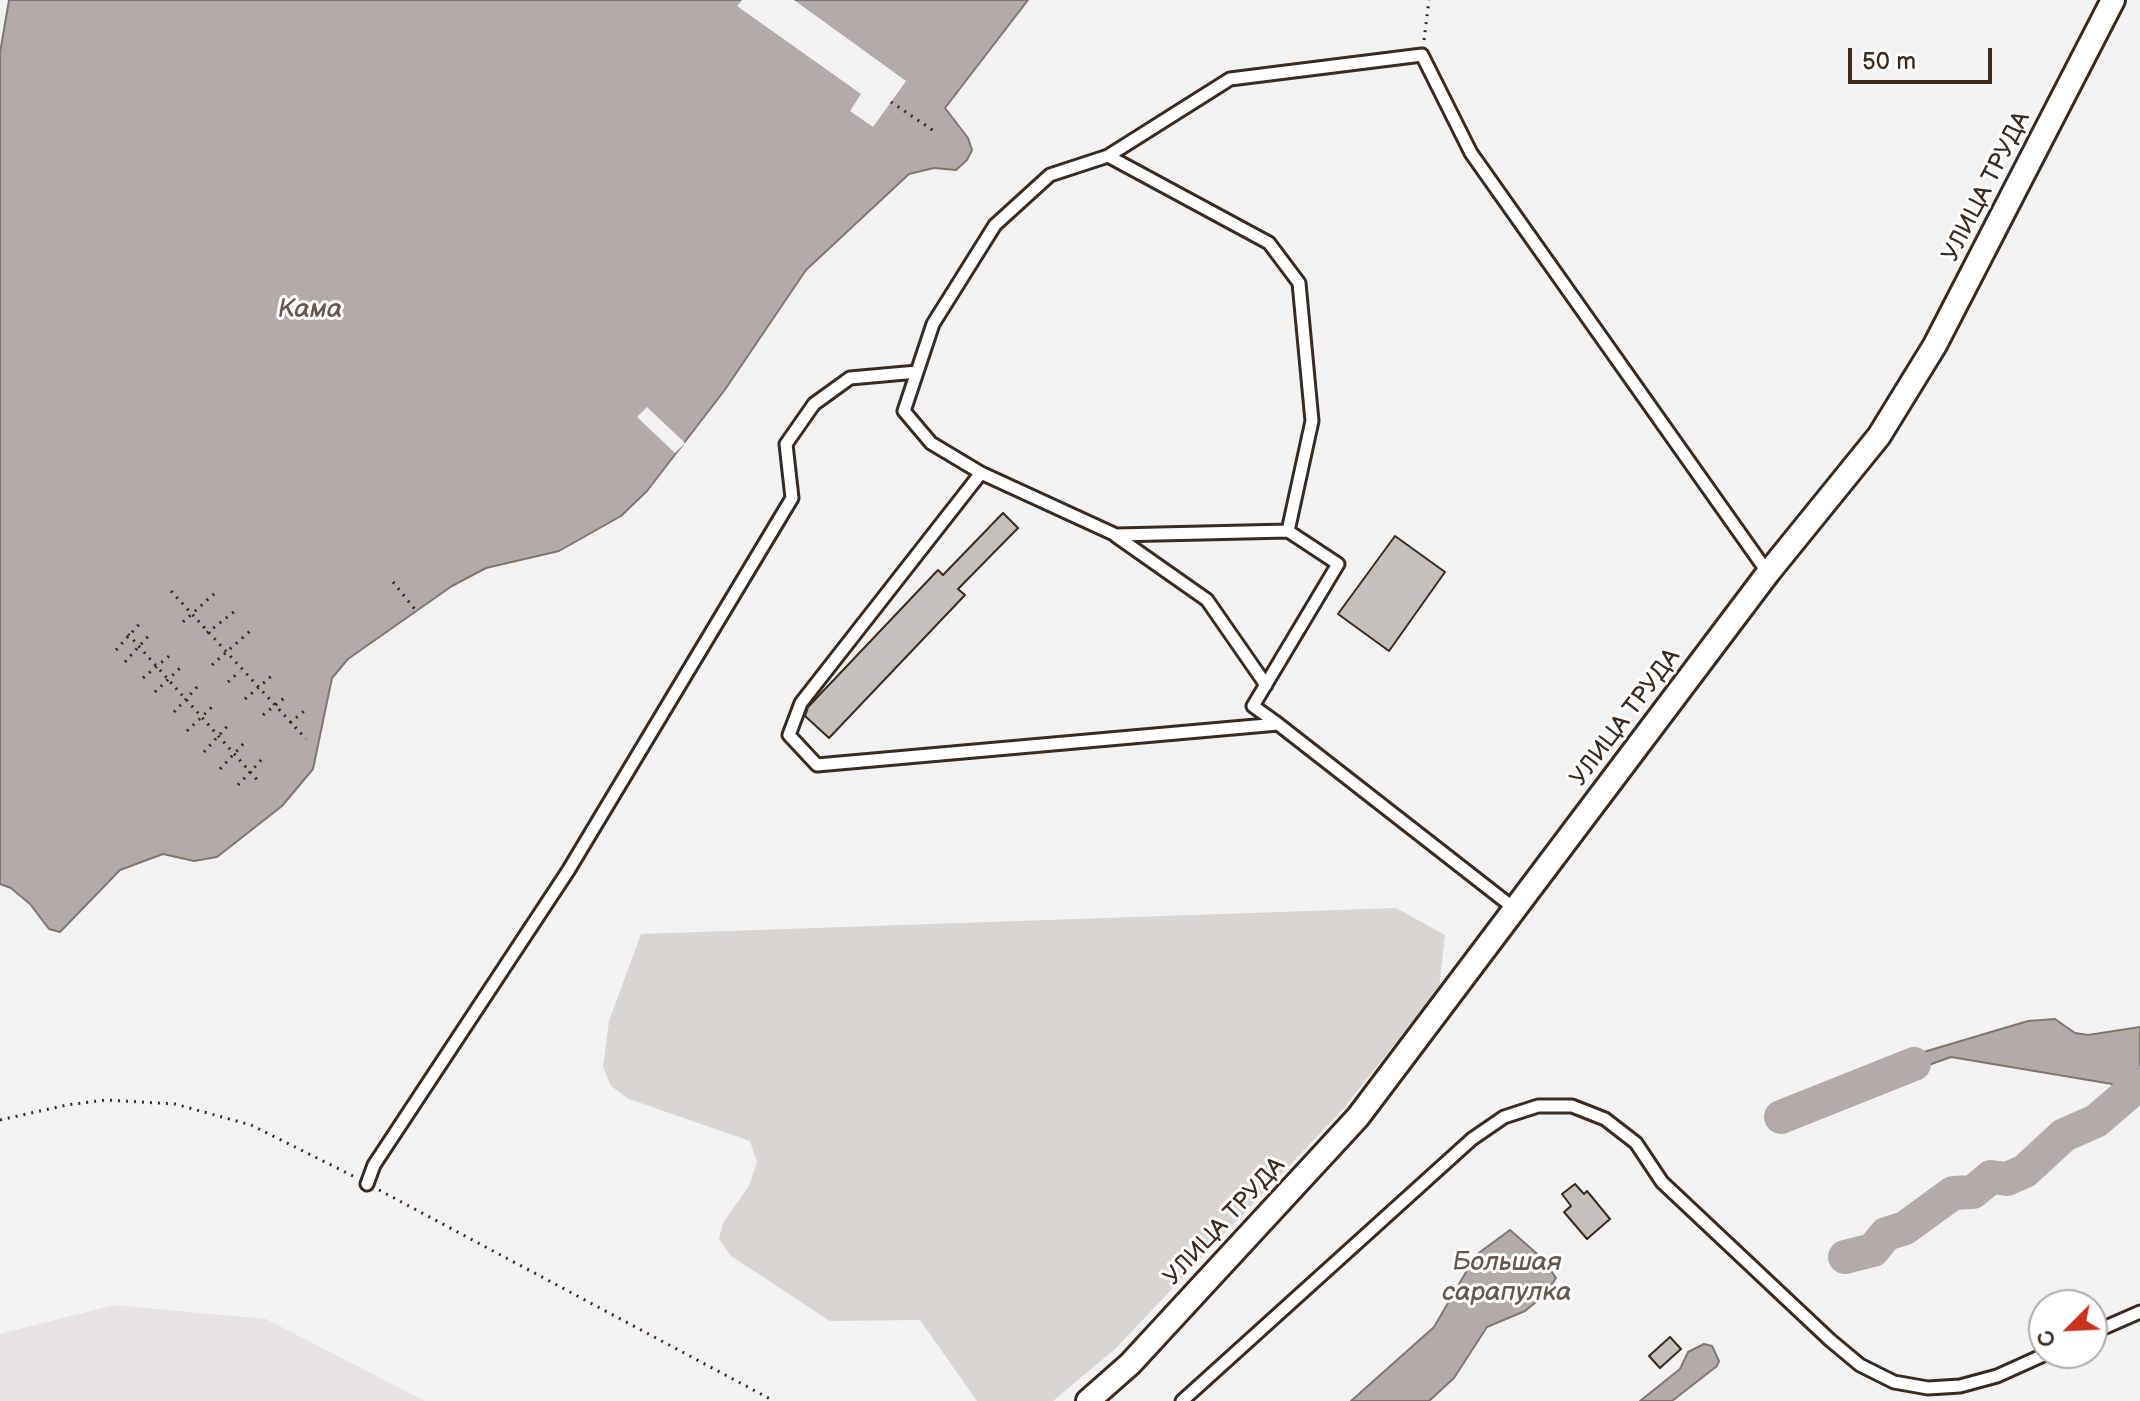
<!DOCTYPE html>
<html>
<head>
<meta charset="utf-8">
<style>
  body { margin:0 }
  #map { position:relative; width:2140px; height:1401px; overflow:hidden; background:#f3f2f2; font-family:"Balsamiq Sans",sans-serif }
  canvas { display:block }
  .north { position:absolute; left:2028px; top:1289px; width:80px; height:80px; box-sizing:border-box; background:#fff; border:2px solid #b1aaa5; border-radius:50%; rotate:246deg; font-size:22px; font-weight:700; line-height:32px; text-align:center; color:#3b2a1e }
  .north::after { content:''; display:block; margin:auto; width:28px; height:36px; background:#c8321e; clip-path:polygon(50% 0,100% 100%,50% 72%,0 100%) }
  .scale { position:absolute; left:1848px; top:48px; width:144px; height:36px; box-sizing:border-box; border:4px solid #3b2a1e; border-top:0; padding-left:10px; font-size:24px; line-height:28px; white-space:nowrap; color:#3b2a1e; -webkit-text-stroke:6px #fff; paint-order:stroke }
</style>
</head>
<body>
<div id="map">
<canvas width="2140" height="1401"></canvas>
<div class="north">С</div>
<div class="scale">50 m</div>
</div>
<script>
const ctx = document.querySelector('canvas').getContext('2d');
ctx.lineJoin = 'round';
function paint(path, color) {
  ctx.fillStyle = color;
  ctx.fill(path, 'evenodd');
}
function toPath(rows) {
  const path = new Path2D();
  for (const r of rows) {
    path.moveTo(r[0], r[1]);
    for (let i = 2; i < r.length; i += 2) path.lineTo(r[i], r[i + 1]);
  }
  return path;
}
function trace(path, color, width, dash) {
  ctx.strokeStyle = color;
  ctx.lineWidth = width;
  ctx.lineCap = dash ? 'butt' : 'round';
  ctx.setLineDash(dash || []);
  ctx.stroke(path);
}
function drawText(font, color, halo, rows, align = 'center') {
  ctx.font = font + ' "Balsamiq Sans",sans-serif';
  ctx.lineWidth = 6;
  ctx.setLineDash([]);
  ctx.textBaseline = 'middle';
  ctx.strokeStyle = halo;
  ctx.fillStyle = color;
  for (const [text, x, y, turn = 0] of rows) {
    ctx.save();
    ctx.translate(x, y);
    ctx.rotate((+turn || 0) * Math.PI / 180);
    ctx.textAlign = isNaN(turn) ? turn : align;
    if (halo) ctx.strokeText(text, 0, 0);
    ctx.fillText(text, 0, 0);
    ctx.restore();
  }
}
const built = toPath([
  [114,1305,266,1319,425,1401,0,1401,0,1334]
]);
const green = toPath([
  [1396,908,1445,935,1439,988,1343,1109,1115,1349,1053,1401,977,1401,920,1320,830,1321,731,1256,719,1239,723,1223,749,1186,757,1162,750,1141,629,1099,611,1086,603,1067,609,1021,641,934]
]);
const water = toPath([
  [9,0,1028,0,945,108,968,138,972,150,967,160,956,170,934,168,909,174,806,270,724,391,647,491,621,516,559,551,486,568,452,586,348,659,332,678,313,769,282,806,217,857,194,861,163,854,120,870,60,932,49,929,30,904,11,888,0,884,0,53,9,0],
  [2055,1019,2075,1033,2088,1035,2140,1027,2140,1095,2106,1124,2075,1137,2055,1134,2064,1126,2087,1120,2115,1096,2112,1084,1951,1057,1876,1084,1867,1077,1927,1051,2028,1021,2055,1019],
  [1510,1230,1543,1259,1556,1278,1546,1294,1525,1311,1487,1327,1454,1378,1429,1401,1351,1401,1434,1327,1476,1255,1510,1230],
  [1704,1344,1712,1346,1719,1361,1717,1366,1672,1401,1640,1401,1680,1369,1688,1352,1704,1344]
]);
const pier = toPath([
  [742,0,794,0,906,81,873,127,850,111,861,94,737,6],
  [647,407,685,443,675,453,637,417]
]);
const river = toPath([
  [1781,1117,1914,1064],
  [1845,1257,1873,1250,1886,1234,1905,1228,1953,1193,1973,1192,1991,1177,2007,1179,2025,1171,2064,1135,2096,1121,2140,1083]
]);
const building = toPath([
  [1003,513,1018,528,958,589,965,595,829,738,805,716,808,707,938,570,943,575,1003,513],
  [1395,536,1445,572,1389,651,1338,614,1395,536],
  [1575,1184,1584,1194,1587,1191,1610,1219,1587,1239,1564,1212,1571,1206,1562,1194,1575,1184],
  [1670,1337,1681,1349,1660,1368,1649,1356,1670,1337]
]);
const path = toPath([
  [1424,40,1429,0],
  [891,102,934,131],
  [393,582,417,612],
  [171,591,306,739],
  [183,622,215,593],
  [207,633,235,611],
  [128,634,260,783],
  [116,650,142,621],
  [125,662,151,633],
  [212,665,250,631],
  [143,678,169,656],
  [228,682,240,671],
  [155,692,180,668],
  [245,699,275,673],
  [174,712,198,686],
  [263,715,288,695],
  [290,723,304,711],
  [187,731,213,706],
  [204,752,230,723],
  [220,769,246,741],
  [238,785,265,756],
  [0,1120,67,1105,106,1100,175,1104,251,1125,355,1177],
  [379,1190,774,1401]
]);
const lane = toPath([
  [1108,156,1230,79,1422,55,1471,153,1768,573],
  [981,473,931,443,904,411,933,324,995,225,1050,175,1108,156,1269,243,1299,283,1312,421,1288,531,1116,535,981,473,801,703,789,735,817,765,1278,724,1515,909],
  [1116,536,1207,600,1266,685],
  [1278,724,1253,706,1338,564,1288,531],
  [367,1184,374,1165,568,871,792,498,786,444,814,404,850,378,917,372],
  [2092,1333,2140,1312],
  [1182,1401,1472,1139,1504,1117,1538,1106,1572,1106,1605,1119,1636,1143,1662,1182,1830,1340,1860,1365,1894,1382,1928,1388,1960,1386,1997,1376,2048,1353]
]);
const street = toPath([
  [1088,1401,1130,1364,1358,1117,1768,573,1879,436,1935,345,2113,0]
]);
const streetNames = [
  ["УЛИЦА ТРУДА",1987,187,-63],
  ["УЛИЦА ТРУДА",1626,718,-53],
  ["УЛИЦА ТРУДА",1225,1222,-47]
];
const waterNames = [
  ["Кама",310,310],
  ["Большая",1507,1263],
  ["сарапулка",1507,1293]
];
paint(built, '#e6e3e2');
paint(green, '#d8d5d2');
paint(water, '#b2aba7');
trace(water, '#827770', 2);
paint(pier, '#f3f2f2');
trace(river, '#b2aba7', 34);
paint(building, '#c6c0bd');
trace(building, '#3b2a1e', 2);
trace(lane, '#3b2a1e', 17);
trace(street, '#3b2a1e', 28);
trace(path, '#3b2a1e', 3, [2, 6]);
trace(lane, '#fff', 11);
trace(street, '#fff', 22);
drawText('24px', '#3b2a1e', '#fff', streetNames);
drawText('italic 26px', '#65574e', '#fff', waterNames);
</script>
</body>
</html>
